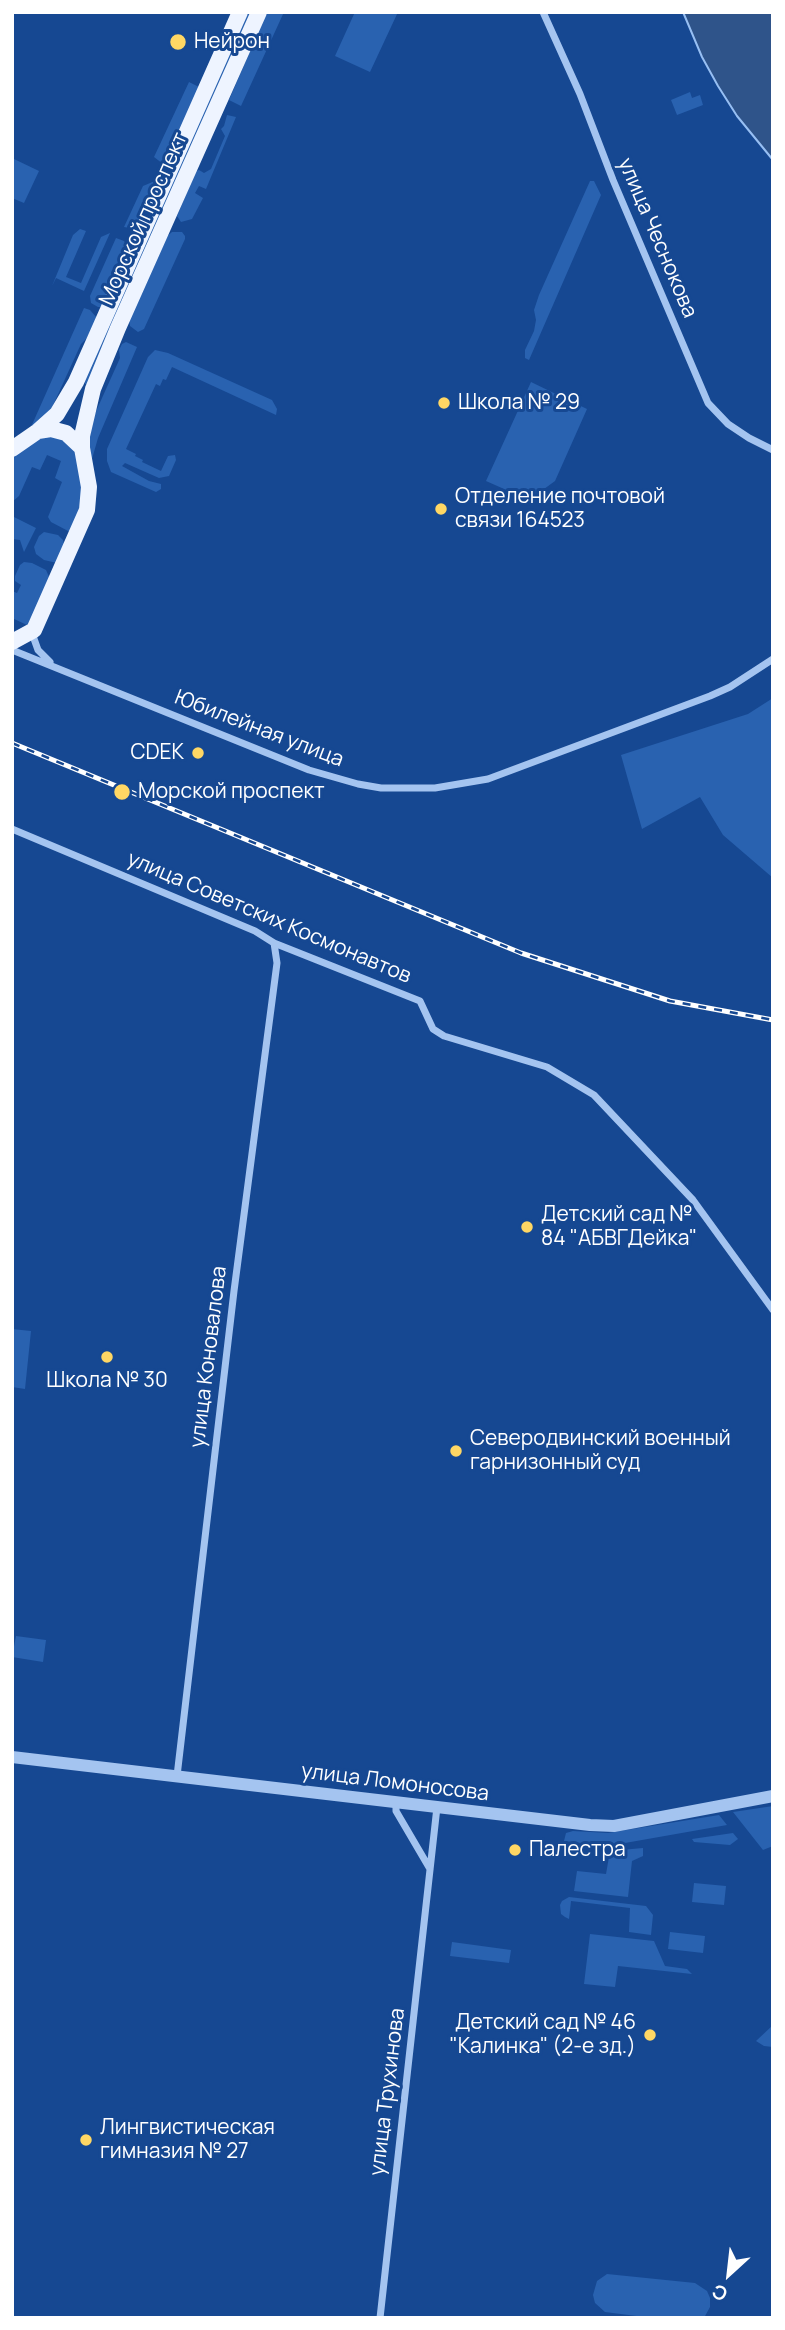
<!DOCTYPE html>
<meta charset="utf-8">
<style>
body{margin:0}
#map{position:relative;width:785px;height:2330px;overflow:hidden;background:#164892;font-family:Manrope,sans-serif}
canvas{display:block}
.frame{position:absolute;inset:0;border:14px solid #fff;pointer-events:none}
.north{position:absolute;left:694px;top:2239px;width:70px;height:70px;-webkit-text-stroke:5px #164892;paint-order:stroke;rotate:207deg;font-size:19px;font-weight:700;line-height:28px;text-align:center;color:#fff}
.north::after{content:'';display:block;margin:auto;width:24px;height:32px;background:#fff;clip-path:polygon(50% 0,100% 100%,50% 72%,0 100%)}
</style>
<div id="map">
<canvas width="785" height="2330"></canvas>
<div class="frame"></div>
<div class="north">С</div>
</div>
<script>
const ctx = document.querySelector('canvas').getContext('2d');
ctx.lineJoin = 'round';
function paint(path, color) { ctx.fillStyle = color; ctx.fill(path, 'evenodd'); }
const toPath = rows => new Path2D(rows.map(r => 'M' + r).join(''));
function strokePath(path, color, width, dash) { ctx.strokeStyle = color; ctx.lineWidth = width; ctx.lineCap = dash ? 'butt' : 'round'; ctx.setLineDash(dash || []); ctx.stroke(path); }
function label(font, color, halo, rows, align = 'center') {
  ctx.font = font + ' Manrope,sans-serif'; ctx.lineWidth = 6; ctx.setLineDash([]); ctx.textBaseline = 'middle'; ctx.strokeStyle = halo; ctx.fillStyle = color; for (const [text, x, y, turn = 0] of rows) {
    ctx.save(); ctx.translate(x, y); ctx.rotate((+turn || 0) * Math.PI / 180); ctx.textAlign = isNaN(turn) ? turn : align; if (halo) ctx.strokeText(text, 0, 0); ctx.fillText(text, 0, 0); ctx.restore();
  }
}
paint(toPath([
 [247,12,253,12,88,384,85,384,84,380],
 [267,12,284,12,241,106,229,100],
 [355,12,398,12,370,72,335,56],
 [189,82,203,89,167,167,154,157],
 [690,92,692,98,700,95,703,105,677,115,671,100],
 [227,115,236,117,206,189,199,186,195,193,203,198,192,219,181,222,177,216,196,171,199,170,204,173,211,169,225,136,221,129,224,126],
 [14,159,39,171,24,203,12,198,12,163],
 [162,178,141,225,130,228,124,227,143,186],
 [590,181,594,181,601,195,529,360,525,358,525,350,534,331,536,320,534,310,539,295],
 [80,229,86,231,66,277,81,283,101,237,110,233,84,291,56,278,52,286,73,235],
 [172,232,182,232,185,236,185,239,144,329,138,332,130,326,129,320,166,237],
 [116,238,124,241,128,247,102,307,98,307,91,303,90,296],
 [84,308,90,310,97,318,87,338,81,344,49,414,31,427],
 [126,342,137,347,98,438,92,459,90,459,88,447,93,418,120,358,119,350,122,344],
 [155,350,168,353,272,400,277,409,276,415,172,367,166,380,163,379,160,386,156,384,126,449,136,454,135,456,143,460,142,462,161,471,168,456,175,455,176,460,169,476,159,478,125,463,122,466,149,481,161,484,161,489,156,492,111,472,107,461,107,449,148,357],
 [531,382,587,409,555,481,529,500,486,481],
 [56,436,75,448,86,491,70,532,51,522,48,517,62,482,55,478,61,461,47,455,40,470,32,467,19,496,12,502,12,454,37,438],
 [12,516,36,528,24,552,20,540,12,539],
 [44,532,58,535,63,540,65,548,57,563,44,560,36,554,34,547,39,536],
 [24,562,32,563,46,570,50,579,33,622,27,625,12,618,12,591,17,593,21,585,15,581,15,576,20,565],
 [773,698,773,878,723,835,700,797,642,829,621,755,748,714],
 [12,1329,31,1331,25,1389,12,1387],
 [16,1636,46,1640,43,1662,12,1657],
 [773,1806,773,1846,763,1850,733,1812],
 [719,1815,727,1825,608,1846,564,1841,566,1833,573,1831,608,1833],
 [733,1833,738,1839,730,1845,694,1842,692,1839],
 [643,1848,643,1856,632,1861,628,1897,574,1891,577,1871,606,1874,610,1851],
 [694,1883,726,1886,724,1905,692,1902],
 [569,1897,646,1906,653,1915,651,1935,629,1932,630,1908,571,1901,569,1919,565,1917,561,1914,560,1905,562,1901],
 [670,1932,705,1936,703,1953,668,1949],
 [590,1934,654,1941,665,1966,687,1969,692,1974,618,1966,615,1987,584,1984],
 [452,1942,511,1950,509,1963,450,1956],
 [773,2025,773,2047,764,2046,756,2041],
 [607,2274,695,2283,707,2291,710,2298,710,2307,704,2318,652,2318,605,2312,595,2303,593,2295,597,2281]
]), '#2962b0');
const water = toPath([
 [683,12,773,12,773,160,737,116,718,86,702,57,683,12]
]);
paint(water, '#2f548a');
strokePath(water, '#97bff3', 2);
strokePath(toPath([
 [543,12,580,94,613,180,708,403,728,424,749,438,773,450],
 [34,631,33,636,38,650,50,662],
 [12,650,309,770,358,784,381,788,435,788,488,779,710,696,730,687,773,659],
 [12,829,255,931,274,943,420,1001,433,1029,444,1036,547,1067,594,1095,693,1200,773,1310],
 [177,1776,234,1291,277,963,274,943],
 [396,1803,396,1811,430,1869],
 [380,2318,437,1807]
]), '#a4c4f0', 7);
strokePath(toPath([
 [12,1757,590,1825,614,1826,773,1796]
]), '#a4c4f0', 12);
strokePath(toPath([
 [38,431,51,429,66,433,82,448],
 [12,449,38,431,57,414,76,382,240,12],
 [12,642,34,630,87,510,89,487,82,448,82,436,93,389,118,328,259,12]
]), '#eef4ff', 16);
const rail = toPath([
 [12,743,521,953,670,1001,773,1020]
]);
strokePath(rail, '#fff', 5);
strokePath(rail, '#164892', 2.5, [8]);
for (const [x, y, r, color] of [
 [178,42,9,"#ffd764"],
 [444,403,7,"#ffd764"],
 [441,509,7,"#ffd764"],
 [198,753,7,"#ffd764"],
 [122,792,9,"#ffd764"],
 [527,1227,7,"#ffd764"],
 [107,1357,7,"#ffd764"],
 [456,1451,7,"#ffd764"],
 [515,1850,7,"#ffd764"],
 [650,2035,7,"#ffd764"],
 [86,2140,7,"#ffd764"]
]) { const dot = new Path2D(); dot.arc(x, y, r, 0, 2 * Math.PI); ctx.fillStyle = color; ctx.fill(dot); strokePath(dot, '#164892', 2.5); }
label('21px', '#fff', '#164892', [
 ["Нейрон",194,42],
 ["Школа № 29",458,403],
 ["Отделение почтовой",455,497],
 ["связи 164523",455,521],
 ["CDEK",184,753,"right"],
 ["Морской проспект",138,792],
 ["Детский сад №",541,1215],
 ["84 \"АБВГДейка\"",541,1239],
 ["Школа № 30",107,1381,"center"],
 ["Северодвинский военный",470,1439],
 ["гарнизонный суд",470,1463],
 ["Палестра",529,1850],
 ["Детский сад № 46",636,2023,"right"],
 ["\"Калинка\" (2-е зд.)",636,2047,"right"],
 ["Лингвистическая",100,2128],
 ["гимназия № 27",100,2152]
], 'left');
label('21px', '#fff', '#164892', [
 ["Морской проспект",144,219,-66],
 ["улица Чеснокова",657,238,67],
 ["Юбилейная улица",259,729,21],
 ["улица Советских Космонавтов",269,918,23],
 ["улица Коновалова",209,1357,-83],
 ["улица Ломоносова",395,1783,7],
 ["улица Трухинова",388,2092,-83]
]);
</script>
